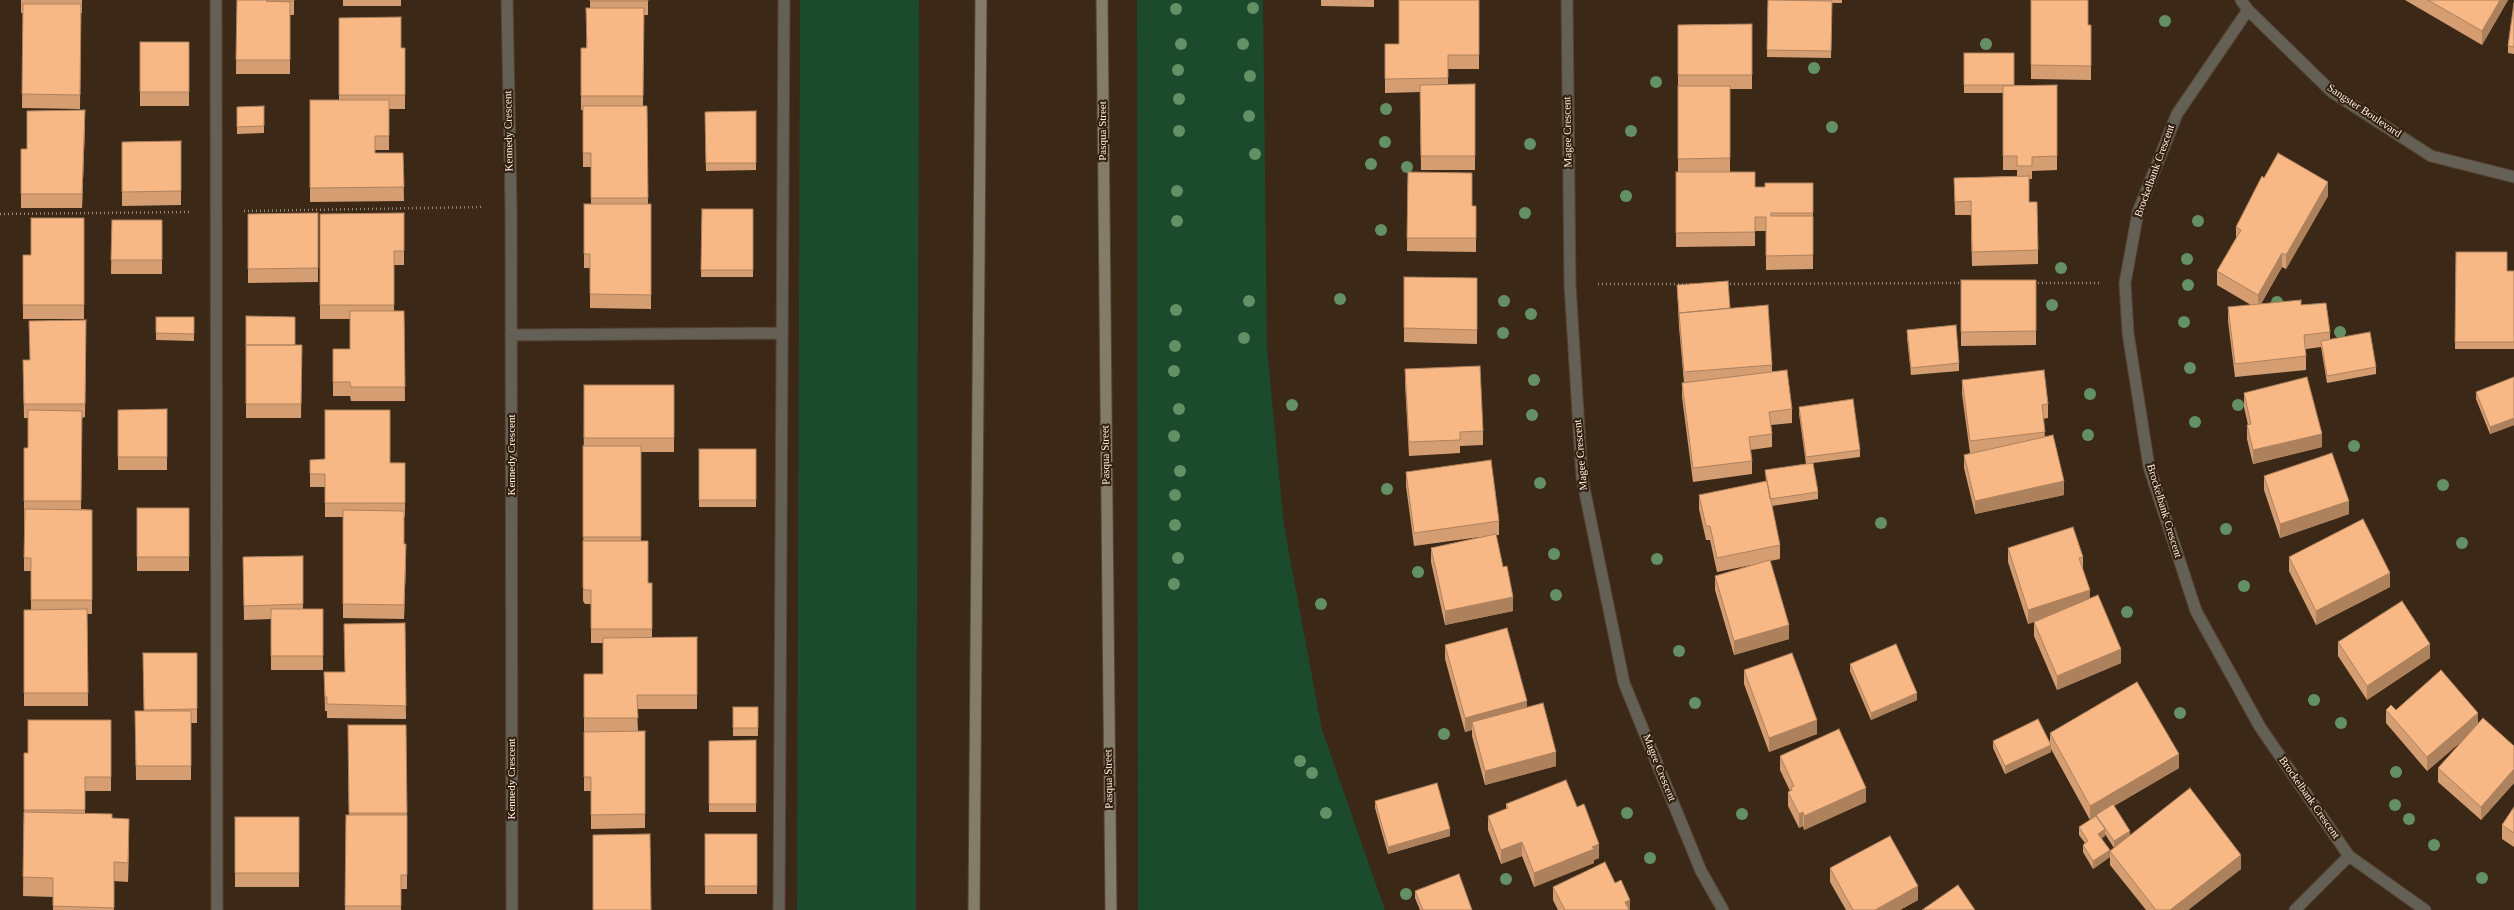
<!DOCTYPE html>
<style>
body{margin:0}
canvas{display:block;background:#3b2817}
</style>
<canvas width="2514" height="910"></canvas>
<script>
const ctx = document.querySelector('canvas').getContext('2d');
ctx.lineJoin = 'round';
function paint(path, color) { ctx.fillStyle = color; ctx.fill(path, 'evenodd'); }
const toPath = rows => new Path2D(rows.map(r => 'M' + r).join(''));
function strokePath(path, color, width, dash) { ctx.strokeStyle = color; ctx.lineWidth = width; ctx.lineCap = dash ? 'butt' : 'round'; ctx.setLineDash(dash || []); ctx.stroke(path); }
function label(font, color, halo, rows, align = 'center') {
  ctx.font = font + ' Georgia,serif'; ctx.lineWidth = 4; ctx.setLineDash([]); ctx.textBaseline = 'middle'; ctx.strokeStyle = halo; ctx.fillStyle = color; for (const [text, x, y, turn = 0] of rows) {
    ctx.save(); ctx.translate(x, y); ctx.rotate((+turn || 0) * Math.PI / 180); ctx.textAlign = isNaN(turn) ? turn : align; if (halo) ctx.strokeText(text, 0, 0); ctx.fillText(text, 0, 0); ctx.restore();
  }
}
paint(toPath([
 [800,0,919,0,916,910,797,910],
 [1137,0,1263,0,1267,348,1284,526,1322,730,1385,910,1138,910]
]), '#1b4a2c');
const service = toPath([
 [216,0,217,910],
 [511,335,782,333],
 [779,910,784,0]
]);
const minor = toPath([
 [507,0,511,207,512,910],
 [1567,0,1570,285,1582,478,1624,683,1701,871,1723,910],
 [2248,10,2177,114,2138,212,2125,283,2128,333,2149,467,2196,611,2260,727,2349,856,2425,910],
 [2295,910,2349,856]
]);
const tertiary = toPath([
 [2241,0,2248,10,2332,92,2431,156,2514,177]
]);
const secondary = toPath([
 [1102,0,1111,910],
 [974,910,981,0]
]);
strokePath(service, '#564434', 13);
strokePath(minor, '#564434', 13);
strokePath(tertiary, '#564434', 13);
strokePath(secondary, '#564434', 13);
strokePath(toPath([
 [244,211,483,207],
 [0,214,189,212],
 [2034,283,2099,283],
 [1598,284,1697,284],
 [1726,284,1963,283]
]), '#978778', 2.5, [1, 3]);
strokePath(service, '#646055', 11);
strokePath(minor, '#646055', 11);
strokePath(tertiary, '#646055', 11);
strokePath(secondary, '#837c6a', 11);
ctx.fillStyle = '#649065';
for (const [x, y] of [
 [1253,8],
 [1176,9],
 [2165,21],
 [1181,44],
 [1243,44],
 [1986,44],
 [1814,68],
 [1178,70],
 [1250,76],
 [1656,82],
 [1179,99],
 [1386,109],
 [1249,116],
 [1832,127],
 [1179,131],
 [1631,131],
 [1385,142],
 [1530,144],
 [1255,154],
 [1371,164],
 [1407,167],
 [1177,191],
 [1626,196],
 [1525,213],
 [1177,221],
 [2198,221],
 [1381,230],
 [2187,259],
 [2061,268],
 [2188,285],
 [1340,299],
 [1249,301],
 [1504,301],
 [2277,302],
 [2052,305],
 [1176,310],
 [1531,314],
 [2184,322],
 [2340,332],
 [1503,333],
 [1244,338],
 [1175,346],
 [2190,368],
 [1174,371],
 [1534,380],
 [2090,394],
 [1292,405],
 [2238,405],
 [1179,409],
 [1532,415],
 [2195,422],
 [2088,435],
 [1174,436],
 [2354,446],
 [1180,471],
 [1540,483],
 [2443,485],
 [1387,489],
 [1175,495],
 [1881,523],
 [1175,525],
 [2226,529],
 [2462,543],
 [1554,554],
 [1178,558],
 [1657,559],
 [1418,572],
 [1174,584],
 [2244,586],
 [1556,595],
 [1321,604],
 [2127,612],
 [1679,651],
 [2314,700],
 [1695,703],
 [2180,713],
 [2341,723],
 [1444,734],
 [1300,761],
 [2396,772],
 [1312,773],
 [2395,805],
 [1326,813],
 [1627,813],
 [1742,814],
 [2409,819],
 [2434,845],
 [1650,858],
 [2482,878],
 [1506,879],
 [1406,894]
]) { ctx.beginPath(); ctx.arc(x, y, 6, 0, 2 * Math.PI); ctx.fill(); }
paint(toPath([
 [21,0,82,0,82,13,81,13,80,109,22,108,23,13,21,13],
 [237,0,294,0,294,15,290,15,290,74,236,74],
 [343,0,401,0,401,6,343,6],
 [590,0,648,0,648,15,644,15,643,106,647,106,648,204,651,204,651,309,590,308,590,268,584,268,584,254,591,204,591,167,583,167,583,110,581,110,581,48,586,48,590,8],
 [1321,0,1374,0,1374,7,1321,6],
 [1479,0,1479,69,1448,69,1448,85,1475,84,1475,170,1421,170,1420,92,1385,93,1385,44,1399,44],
 [1768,0,1842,0,1842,3,1832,3,1831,58,1767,57],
 [2026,0,2088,0,2088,25,2091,25,2091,80,2031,79,2031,0],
 [2405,0,2508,0,2482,45],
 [2514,3,2514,54,2508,53,2508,46],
 [339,18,401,48,405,48,405,109,389,109,389,150,375,150,375,153,403,153,404,201,310,202,310,100,339,100],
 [1752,24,1752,89,1730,89,1730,172,1755,187,1765,187,1813,183,1813,269,1766,270,1766,231,1755,231,1755,246,1676,247,1676,172,1678,172,1678,25],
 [140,42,189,42,189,106,140,106],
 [1964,53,2014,85,2057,85,2057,170,2032,171,2032,179,2029,179,2029,202,2038,250,2038,264,1972,266,1971,215,1955,215,1954,178,2017,176,2017,170,2003,170,2003,93,1964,93],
 [237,107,264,126,264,133,237,134],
 [756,111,756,170,706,171,705,112],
 [85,124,82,208,21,208,21,149,27,149],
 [181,141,181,205,122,206,122,142],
 [1408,172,1472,206,1476,206,1476,252,1407,251],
 [2264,178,2328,196,2286,269,2282,267,2261,304,2301,305,2330,332,2330,339,2376,367,2376,374,2327,383,2321,347,2306,349,2306,370,2235,377,2228,321,2228,307,2251,305,2217,285,2217,271,2236,238,2236,227],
 [702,209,753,209,753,277,701,277],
 [318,213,318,282,248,283,248,214],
 [404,213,404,265,394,265,394,311,404,311,405,401,351,401,350,396,333,396,333,349,350,349,350,319,320,319,320,214],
 [84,218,84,319,23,319,23,255,31,255],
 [112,220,162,220,162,274,111,274],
 [2456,252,2507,271,2514,271,2514,349,2455,349],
 [1404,277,1477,278,1477,344,1404,342],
 [1961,280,2036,280,2036,345,1961,346],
 [1677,285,1730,308,1772,365,1772,372,1792,409,1792,423,1771,425,1772,434,1772,447,1750,450,1752,461,1752,474,1693,482,1682,397,1682,383,1684,383,1679,327],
 [156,317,194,317,194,341,156,340],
 [86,320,85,417,82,418,81,509,92,510,92,614,87,614,88,706,24,706,24,610,31,610,31,571,24,571,24,448,28,448,28,418,24,418,23,360,29,360],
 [1907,330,1959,363,1959,371,1911,375,1907,337],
 [246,345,302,345,301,418,246,418],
 [1405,369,1483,431,1483,445,1460,446,1460,453,1409,456,1405,383],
 [2514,377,2514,425,2490,434,2476,399,2476,392],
 [1962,380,2048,404,2048,418,2043,419,2045,437,2064,495,1975,514,1964,468,1964,455,1970,453,1962,394],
 [584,385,674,385,674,452,641,452,641,541,648,583,652,583,652,637,697,637,697,709,637,709,638,731,645,731,645,828,591,829,591,791,584,791,584,732,624,732,584,732,584,674,603,674,603,643,591,643,591,604,585,604,583,601],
 [2244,393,2322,447,2253,464,2247,439,2247,425,2248,425,2244,407],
 [1799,407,1860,450,1860,457,1813,463,1818,492,1818,499,1772,506,1780,545,1780,559,1770,561,1789,639,1734,655,1715,590,1715,576,1752,565,1717,572,1710,540,1706,540,1699,509,1699,495,1766,481,1765,470,1806,464,1799,414],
 [167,409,167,470,118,470,118,410],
 [699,449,756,449,756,507,699,507],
 [310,460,405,463,405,517,404,517,404,544,406,558,404,619,343,618,343,517,325,517,325,487,310,487],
 [1406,472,1499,521,1499,535,1496,535,1503,567,1513,611,1445,625,1431,562,1431,548,1480,537,1414,546,1406,486],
 [2264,476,2349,514,2280,538,2264,490],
 [137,508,189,508,189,571,137,571],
 [2008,548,2083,557,2083,569,2090,598,2121,663,2057,690,2034,636,2034,622,2036,621,2028,624,2008,562],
 [303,556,303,609,323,609,323,670,271,670,271,619,244,620,243,557],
 [2289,557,2390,587,2316,625,2289,571],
 [405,623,406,719,327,718,327,711,325,711,324,672,345,672],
 [2338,642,2430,658,2367,700,2338,656],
 [1445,645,1527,707,1556,766,1485,785,1472,736,1472,730,1465,732,1445,659],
 [143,653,197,653,197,723,191,723,191,780,136,780,135,711,144,711],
 [1850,664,1917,700,1871,720,1850,671],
 [1744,670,1817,734,1769,752,1744,684],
 [733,707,758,707,758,736,733,736],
 [2386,710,2396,710,2478,723,2514,746,2514,783,2481,820,2438,782,2438,768,2462,741,2427,771,2386,723],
 [111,720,111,791,85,791,85,813,112,818,129,838,128,882,114,881,114,910,53,910,53,897,23,896,24,812,24,753,28,753],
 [348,725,407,813,407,889,401,889,401,910,345,910,346,815,349,815],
 [2050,733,2179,768,2114,806,2130,836,2241,869,2188,910,2146,910,2110,865,2110,851,2114,848,2105,834,2105,836,2102,838,2110,857,2093,869,2083,852,2083,845,2085,843,2079,835,2079,827,2090,820,2051,749,2051,752,2005,774,1993,748,1993,741,2050,742],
 [756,740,756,812,709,812,709,741],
 [1780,756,1866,802,1804,830,1803,826,1799,828,1788,806,1788,792,1790,791,1780,770],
 [1375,801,1450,836,1388,854,1375,808],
 [1506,804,1577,807,1599,858,1594,860,1594,863,1534,887,1522,856,1501,864,1488,830,1488,816,1506,809],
 [2514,807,2514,847,2502,839,2502,825],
 [235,817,299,817,299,887,235,887],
 [705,834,757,834,757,894,705,894],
 [1830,868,1918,900,1900,910,1846,910,1830,882],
 [1615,883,1630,910,1558,910,1553,900,1553,887],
 [1415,891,1472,910,1420,910,1415,898]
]), '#d59e72');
paint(toPath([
 [2500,0,2508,0,2482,45,2482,31],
 [85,110,85,124,82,208,82,194],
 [2328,182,2328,196,2286,269,2286,255],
 [2282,253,2282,267,2258,309,2258,295],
 [2514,418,2514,425,2490,434,2490,427],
 [2322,434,2322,447,2253,464,2253,450],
 [2064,481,2064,495,1975,514,1975,501],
 [2349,501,2349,514,2280,538,2280,524],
 [406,544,406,558,404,619,404,605],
 [2390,573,2390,587,2316,625,2316,611],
 [2090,590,2090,604,2028,624,2028,610],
 [1513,597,1513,611,1445,625,1445,611],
 [1789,625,1789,639,1734,655,1734,641],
 [2430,644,2430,658,2367,700,2367,686],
 [2121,649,2121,663,2057,690,2057,676],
 [1917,693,1917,700,1871,720,1871,713],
 [1527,701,1527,715,1472,722,1472,730,1465,732,1465,718],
 [2478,713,2478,727,2427,771,2427,757],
 [1817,720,1817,734,1769,752,1769,738],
 [2051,745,2051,752,2005,774,2005,766],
 [1556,752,1556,766,1485,785,1485,771],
 [2179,754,2179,768,2097,816,2096,815,2096,816,2090,820,2090,806],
 [2514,769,2514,783,2481,820,2481,807],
 [1866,788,1866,802,1804,830,1804,816],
 [1803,812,1803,826,1799,828,1799,814],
 [129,819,129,838,128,882,128,863],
 [1450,829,1450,836,1388,854,1388,847],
 [2105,829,2105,836,2098,841,2098,834],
 [2130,831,2130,838,2114,848,2114,841],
 [1522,842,1522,856,1501,864,1501,850],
 [1599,844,1599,858,1594,860,1594,863,1534,887,1534,873],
 [2110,850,2110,857,2093,869,2093,861],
 [2241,855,2241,869,2188,910,2170,910],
 [1918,886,1918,900,1900,910,1875,910],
 [1630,900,1630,910,1625,910,1625,902]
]), '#ae815d');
const building = toPath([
 [237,0,294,0,294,1,266,1,290,2,290,60,236,60,237,0],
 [590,0,648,0,648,1,590,1,590,0],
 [1399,0,1479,0,1479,55,1448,55,1448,78,1385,79,1385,44,1399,44,1399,0],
 [1768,0,1832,1,1831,51,1767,50,1768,0],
 [2031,0,2088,0,2088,25,2091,25,2091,66,2031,65,2031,0],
 [2428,0,2500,0,2482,31,2428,0],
 [2514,3,2514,47,2508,46,2514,3],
 [23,4,81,4,80,95,22,94,23,4],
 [586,8,644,8,643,96,581,96,581,48,587,48,586,8],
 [401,17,401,48,405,48,405,95,339,95,339,18,401,17],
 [1752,24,1752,75,1678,75,1678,25,1752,24],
 [140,42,189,42,189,92,140,92,140,42],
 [1964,53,2014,53,2014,85,1964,85,1964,53],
 [1475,84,1475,156,1421,156,1420,85,1475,84],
 [2057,85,2057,156,2032,157,2032,166,2017,166,2017,156,2003,156,2003,86,2057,85],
 [1678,86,1730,86,1730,158,1678,159,1678,86],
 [310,100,389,100,389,136,375,136,375,153,403,153,404,187,310,188,310,100],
 [264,106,264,126,237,127,237,107,264,106],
 [583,106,647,106,648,198,591,198,591,153,583,153,583,106],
 [85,110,82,194,21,194,21,149,27,149,27,111,85,110],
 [756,111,756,163,706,163,705,112,756,111],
 [181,141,181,191,122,192,122,142,181,141],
 [2278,153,2328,182,2286,255,2282,253,2258,295,2217,271,2241,230,2236,227,2262,176,2264,178,2278,153],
 [1408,172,1472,173,1472,206,1476,206,1476,238,1407,238,1408,172],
 [1676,172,1755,172,1755,187,1765,187,1765,183,1813,183,1813,213,1771,213,1771,216,1813,216,1813,255,1766,256,1766,217,1755,217,1755,232,1676,233,1676,172],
 [2029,176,2029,202,2037,202,2038,250,1972,252,1971,201,1955,202,1954,178,2029,176],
 [584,204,651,204,651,295,590,294,590,254,584,254,584,204],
 [702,209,753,209,753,270,701,270,702,209],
 [318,213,318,268,248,269,248,214,318,213],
 [404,213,404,251,394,251,394,305,320,305,320,214,404,213],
 [31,218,84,218,84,305,23,305,23,255,31,255,31,218],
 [112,220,162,220,162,260,111,260,112,220],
 [2456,252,2507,252,2507,271,2514,271,2514,342,2455,342,2456,252],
 [1404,277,1477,278,1477,330,1404,328,1404,277],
 [1961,280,2036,280,2036,331,1961,332,1961,280],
 [1728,281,1730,308,1679,313,1677,285,1728,281],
 [2301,300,2301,305,2326,303,2330,332,2304,335,2306,356,2235,364,2228,307,2301,300],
 [1768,305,1772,365,1684,372,1679,313,1768,305],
 [350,311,404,311,405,387,351,387,350,382,333,382,333,349,350,349,350,311],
 [246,316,295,317,295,345,246,345,246,316],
 [156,317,194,317,194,334,156,333,156,317],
 [86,320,85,404,24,404,23,360,30,360,29,321,86,320],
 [1956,325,1959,363,1911,368,1907,330,1956,325],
 [2370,332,2376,367,2327,376,2321,341,2370,332],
 [246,345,302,345,301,404,246,404,246,345],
 [1480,366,1483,431,1460,432,1460,440,1409,442,1405,369,1480,366],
 [1787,370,1792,409,1769,412,1772,434,1749,437,1752,461,1693,468,1682,383,1787,370],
 [2044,370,2048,404,2042,405,2045,432,1970,441,1962,380,2044,370],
 [2307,377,2322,434,2253,450,2247,425,2251,424,2244,393,2307,377],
 [2514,377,2514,418,2490,427,2476,392,2514,377],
 [584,385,674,385,674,438,584,438,584,385],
 [1853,399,1860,450,1806,457,1799,407,1853,399],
 [167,409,167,457,118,457,118,410,167,409],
 [28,410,82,411,81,501,24,501,24,448,28,448,28,410],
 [325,410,390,410,390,463,405,463,405,503,325,503,325,474,310,474,310,460,325,459,325,410],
 [2053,435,2064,481,1975,501,1964,455,2053,435],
 [583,446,641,446,641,537,583,537,583,446],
 [699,449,756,449,756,500,699,500,699,449],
 [2332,453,2349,501,2280,524,2264,476,2332,453],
 [1491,460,1499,521,1414,533,1406,472,1491,460],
 [1813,463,1818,492,1770,499,1765,470,1813,463],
 [1767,481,1780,545,1717,558,1710,526,1706,526,1699,495,1767,481],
 [137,508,189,508,189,557,137,557,137,508],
 [25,509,92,510,92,600,31,600,31,558,24,558,25,509],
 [343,510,404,511,404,544,406,544,404,605,343,604,343,510],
 [2363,519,2390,573,2316,611,2289,557,2363,519],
 [2073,527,2083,557,2079,558,2090,590,2028,610,2008,548,2073,527],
 [1496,534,1503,567,1507,566,1513,597,1445,611,1431,548,1496,534],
 [583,541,648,541,648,583,652,583,652,629,591,629,591,590,585,590,583,588,583,541],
 [303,556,303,604,244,606,243,557,303,556],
 [1770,560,1789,625,1734,641,1715,576,1770,560],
 [2098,595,2121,649,2057,676,2034,622,2098,595],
 [2402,601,2430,644,2367,686,2338,642,2402,601],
 [87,609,88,693,24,693,24,610,87,609],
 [271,609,323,609,323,656,271,656,271,609],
 [405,623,406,706,327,704,327,697,325,697,324,672,345,672,344,624,405,623],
 [1507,628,1527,701,1465,718,1445,645,1507,628],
 [697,637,697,695,637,695,638,718,584,718,584,674,603,674,603,638,697,637],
 [1896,644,1917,693,1871,713,1850,664,1896,644],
 [143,653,197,653,197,709,144,710,143,653],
 [1792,653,1817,720,1769,738,1744,670,1792,653],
 [2441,670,2478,713,2427,757,2386,710,2391,705,2396,710,2441,670],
 [2137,682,2179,754,2090,806,2050,733,2137,682],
 [1543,703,1556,752,1485,771,1472,722,1543,703],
 [733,707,758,707,758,728,733,728,733,707],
 [135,711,191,711,191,766,136,766,135,711],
 [2483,718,2514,746,2514,769,2481,807,2438,768,2483,718],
 [2038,719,2051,745,2005,766,1993,741,2038,719],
 [28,720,111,720,111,777,85,777,85,810,24,810,24,753,28,753,28,720],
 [348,725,406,725,407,813,349,813,348,725],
 [1839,729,1866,788,1804,816,1803,812,1799,814,1788,792,1792,790,1791,788,1794,786,1780,756,1839,729],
 [645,731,645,814,591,815,591,777,584,777,584,732,645,731],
 [756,740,756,804,709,804,709,741,756,740],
 [1566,780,1577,807,1584,804,1599,844,1592,847,1594,849,1534,873,1522,842,1501,850,1488,816,1508,808,1506,804,1566,780],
 [1437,783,1450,829,1388,847,1375,801,1437,783],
 [2190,788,2241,855,2170,910,2156,910,2110,851,2190,788],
 [2113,804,2130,831,2114,841,2096,815,2113,804],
 [2514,807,2514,833,2502,825,2514,807],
 [24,812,112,814,112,818,129,819,128,863,114,862,114,908,53,906,53,878,23,877,24,812],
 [346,815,407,815,407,875,401,875,401,906,345,906,346,815],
 [2096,816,2105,829,2098,834,2110,850,2093,861,2083,845,2088,841,2079,827,2096,816],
 [235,817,299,817,299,873,235,873,235,817],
 [650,834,651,910,593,910,593,835,650,834],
 [705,834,757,834,757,886,705,886,705,834],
 [1890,836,1918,886,1875,910,1853,910,1830,868,1890,836],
 [1605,862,1615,883,1621,880,1630,900,1625,902,1629,910,1565,910,1553,887,1605,862],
 [1459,874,1472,910,1423,910,1415,891,1459,874],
 [1958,885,1975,910,1922,910,1958,885]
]);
paint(building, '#f8b885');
strokePath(building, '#ae815d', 1);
label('11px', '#fff2e7', '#311e0d', [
 ["Sangster Boulevard",2364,111,34],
 ["Kennedy Crescent",509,131,-91],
 ["Pasqua Street",1103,131,-90],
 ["Magee Crescent",1568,132,-91],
 ["Brockelbank Crescent",2155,171,-70],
 ["Kennedy Crescent",512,455,-90],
 ["Pasqua Street",1106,455,-91],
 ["Magee Crescent",1581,455,-95],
 ["Brockelbank Crescent",2164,511,73],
 ["Magee Crescent",1659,768,68],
 ["Kennedy Crescent",512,779,-90],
 ["Pasqua Street",1109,779,-91],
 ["Brockelbank Crescent",2309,798,55]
]);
</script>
